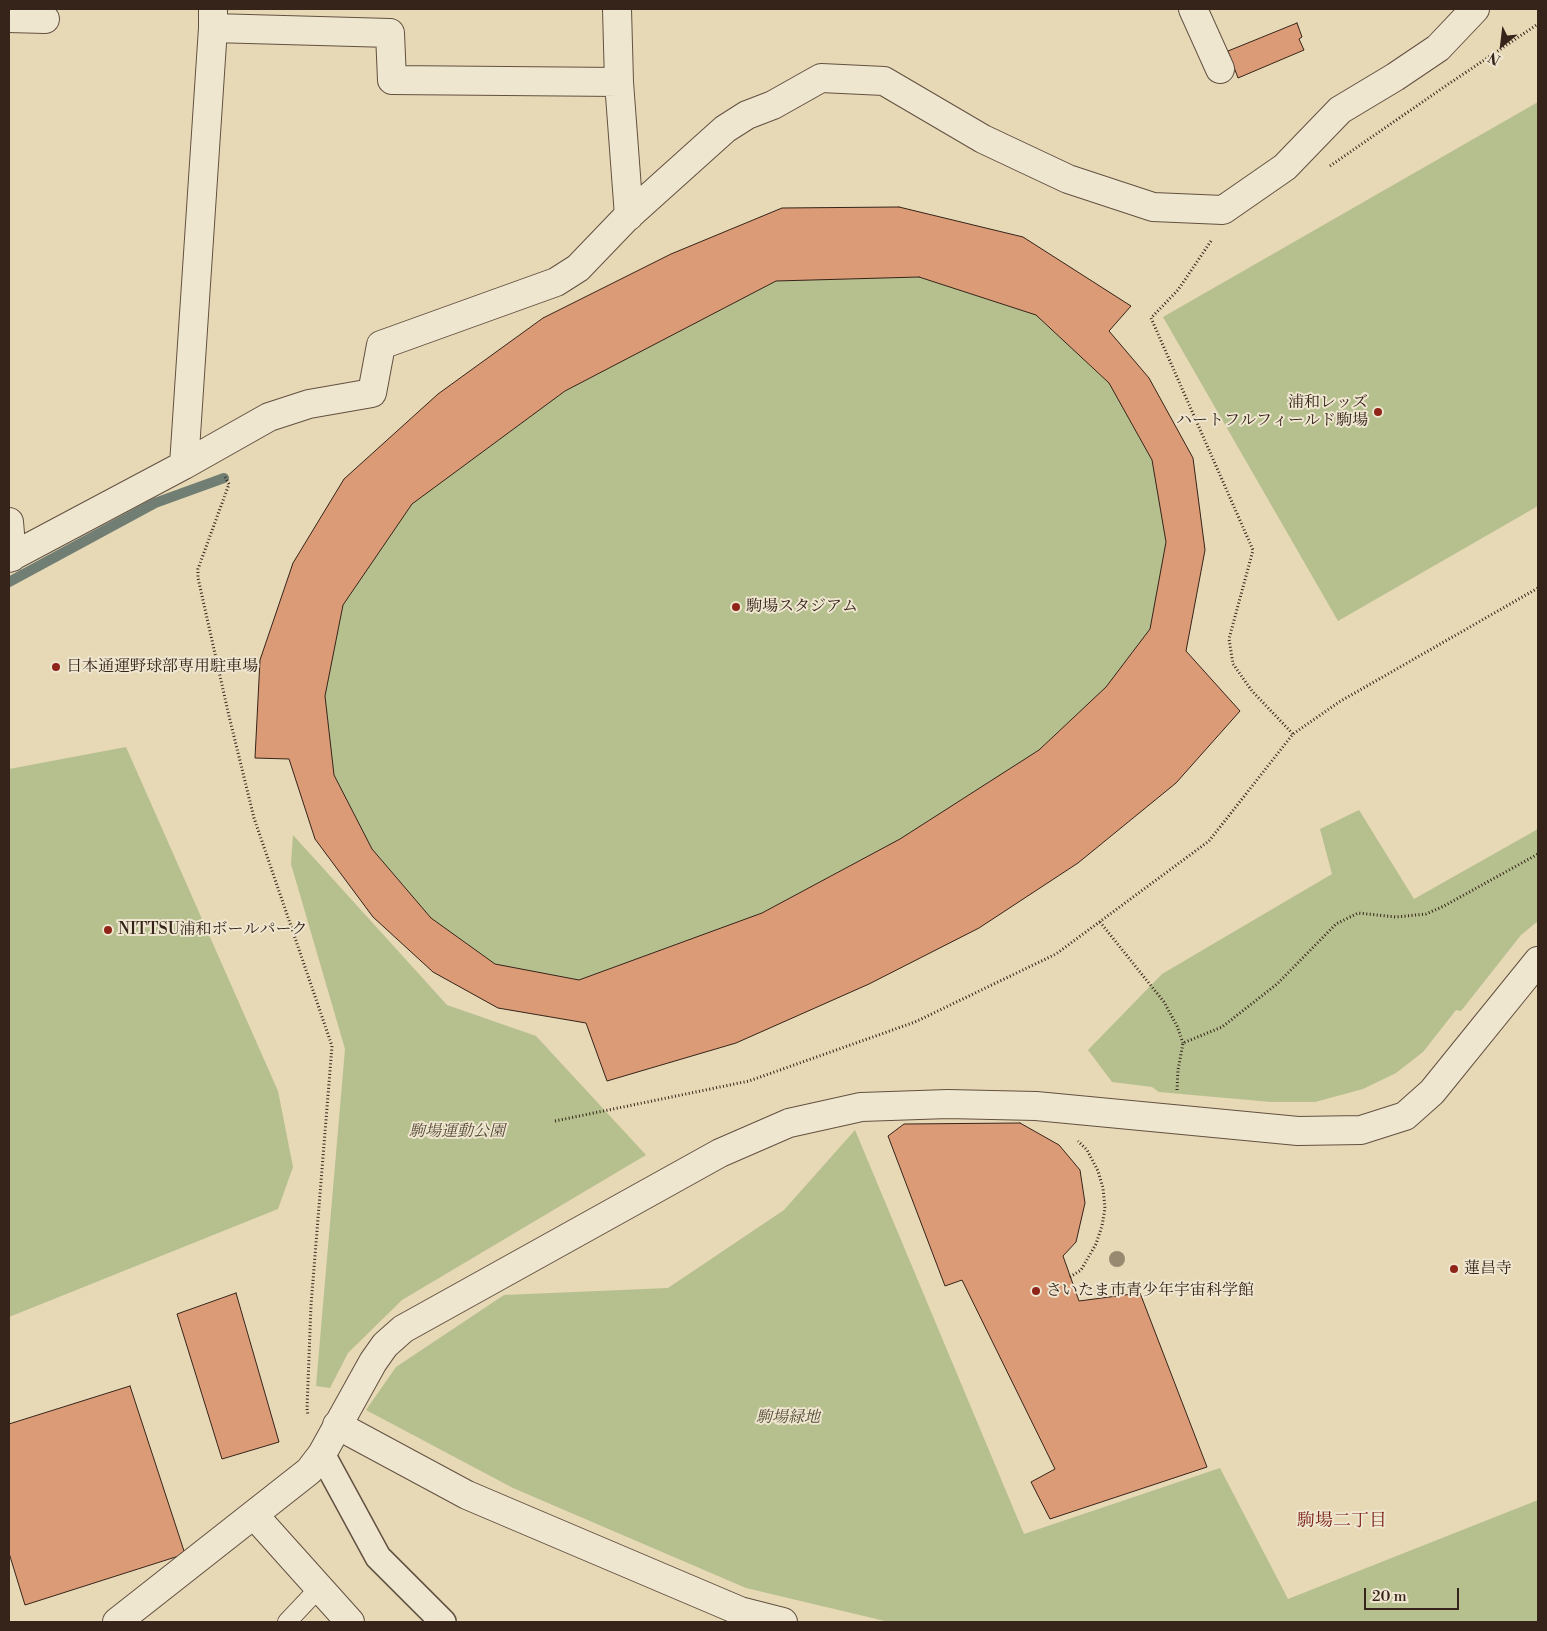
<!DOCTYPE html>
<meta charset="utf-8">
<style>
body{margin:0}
#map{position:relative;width:1547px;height:1631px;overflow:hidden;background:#e7d8b6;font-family:"Libre Bodoni",serif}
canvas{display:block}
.frame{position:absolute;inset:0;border:10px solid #36241a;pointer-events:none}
.north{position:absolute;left:1477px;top:20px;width:50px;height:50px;-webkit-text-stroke:4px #efe6d0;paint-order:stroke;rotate:209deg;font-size:14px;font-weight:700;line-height:20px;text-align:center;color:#36241a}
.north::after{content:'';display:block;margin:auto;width:18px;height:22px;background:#36241a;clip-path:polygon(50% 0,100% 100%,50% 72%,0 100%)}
.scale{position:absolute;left:1364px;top:1588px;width:95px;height:22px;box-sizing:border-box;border:2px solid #36241a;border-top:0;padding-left:6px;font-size:15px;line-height:18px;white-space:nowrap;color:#36241a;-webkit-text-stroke:4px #efe6d0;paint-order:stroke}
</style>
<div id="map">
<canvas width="1547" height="1631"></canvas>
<div class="frame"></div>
<div class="north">N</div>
<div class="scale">20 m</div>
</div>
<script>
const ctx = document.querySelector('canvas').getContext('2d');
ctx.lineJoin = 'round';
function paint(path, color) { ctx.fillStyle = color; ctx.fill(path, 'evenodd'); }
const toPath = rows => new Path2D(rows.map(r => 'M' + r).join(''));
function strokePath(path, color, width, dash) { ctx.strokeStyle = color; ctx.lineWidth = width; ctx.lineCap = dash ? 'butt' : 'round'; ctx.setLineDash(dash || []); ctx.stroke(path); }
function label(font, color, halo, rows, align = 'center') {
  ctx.font = font + ' "Libre Bodoni","Noto Serif JP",serif'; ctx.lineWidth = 4; ctx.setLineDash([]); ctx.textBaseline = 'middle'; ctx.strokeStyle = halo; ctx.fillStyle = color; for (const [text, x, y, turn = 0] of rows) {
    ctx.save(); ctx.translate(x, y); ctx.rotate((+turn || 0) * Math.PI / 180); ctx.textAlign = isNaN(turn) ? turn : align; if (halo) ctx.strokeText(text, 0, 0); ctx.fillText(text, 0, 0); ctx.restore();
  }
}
paint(toPath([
 [1538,102,1538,506,1338,621,1163,317],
 [899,207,1023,237,1131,306,1109,331,1149,378,1193,458,1205,550,1186,651,1240,711,979,928,869,984,736,1043,607,1081,586,1023,498,1008,433,972,373,917,315,839,289,759,255,758,260,660,293,563,344,479,438,394,671,254,782,208],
 [126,747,278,1091,293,1167,278,1209,9,1317,9,769],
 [1359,810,1414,899,1538,829,1538,921,1521,935,1461,1011,1456,1010,1423,1052,1396,1073,1363,1089,1315,1102,1271,1102,1159,1092,1152,1087,1112,1082,1088,1050,1162,974,1332,874,1320,829],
 [293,835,447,1005,536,1036,646,1155,402,1300,348,1353,330,1388,316,1386,345,1049,291,864],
 [855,1130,1024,1534,1220,1468,1288,1599,1538,1500,1538,1622,889,1622,746,1588,513,1488,366,1410,396,1367,504,1295,668,1288,784,1210]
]), '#b6bf8e');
strokePath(toPath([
 [9,582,155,503,224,478]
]), '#707e73', 10);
const building = toPath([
 [1297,23,1302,37,1299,39,1304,50,1238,78,1228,51,1297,23],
 [899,207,1023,237,1131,306,1109,331,1149,378,1193,458,1205,550,1186,651,1240,711,1176,783,1078,863,979,928,869,984,736,1043,607,1081,586,1023,498,1008,433,972,373,917,315,839,289,759,255,758,260,660,293,563,344,479,438,394,543,318,671,254,782,208,899,207],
 [919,277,1036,315,1109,383,1152,460,1166,542,1150,629,1106,687,1039,750,900,839,762,913,579,980,495,964,431,918,372,849,334,775,325,696,343,605,412,504,565,391,776,281,919,277],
 [1020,1123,1059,1145,1080,1170,1085,1203,1076,1242,1063,1256,1079,1301,1140,1293,1207,1467,1050,1519,1031,1482,1055,1469,962,1280,945,1286,888,1136,904,1124,1020,1123],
 [236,1293,279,1442,222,1459,177,1314,236,1293],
 [130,1386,185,1554,25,1605,9,1553,9,1424,130,1386]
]);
paint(building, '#db9b76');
strokePath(building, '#36241a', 1);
const service = toPath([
 [287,1622,320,1587]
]);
const pedestrian = toPath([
 [322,1454,378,1557,443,1622]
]);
const minor = toPath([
 [617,9,619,82,629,216],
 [1193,9,1220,69],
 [9,18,45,19],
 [213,28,390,33,392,80,619,82],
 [184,465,269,417,309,404,372,393,381,345,556,282,578,268,626,218,725,129,747,115,773,105,821,78,884,81,983,139,1068,179,1153,207,1223,210,1285,167,1340,110,1395,77,1438,48,1475,9],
 [9,522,12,557],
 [9,558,184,465,213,28,213,9],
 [337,1425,467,1495,740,1611,783,1622],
 [254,1515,350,1622]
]);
const tertiary = toPath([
 [117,1622,309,1471,322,1454,373,1362,385,1345,403,1329,720,1153,789,1123,861,1107,948,1104,1036,1106,1298,1131,1361,1130,1405,1116,1432,1092,1538,961]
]);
strokePath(service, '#625141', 20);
strokePath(pedestrian, '#625141', 28);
strokePath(minor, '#625141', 30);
strokePath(tertiary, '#625141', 30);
strokePath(toPath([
 [1330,166,1444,87,1538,24],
 [1211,241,1178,290,1151,318,1253,550,1229,639,1233,664,1252,691,1293,734],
 [225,477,229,484,198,569,198,578,229,716,254,818,332,1046,311,1305,307,1409,308,1415],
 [1100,922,1164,1002,1177,1026,1183,1043],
 [1177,1090,1178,1070,1183,1043,1222,1027,1277,984,1336,924,1358,913,1396,917,1426,914,1444,906,1538,854],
 [555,1121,749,1081,915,1022,1056,954,1209,841,1293,734,1339,702,1538,588],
 [1070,1277,1081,1270,1096,1244,1102,1226,1105,1208,1103,1188,1098,1171,1087,1150,1078,1141]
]), '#36241a', 3, [1, 2.5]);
strokePath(service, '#efe6d0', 18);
strokePath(pedestrian, '#efe6d0', 25);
strokePath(minor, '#efe6d0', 28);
strokePath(tertiary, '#efe6d0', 28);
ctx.fillStyle = '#978a70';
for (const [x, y] of [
 [1117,1259]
]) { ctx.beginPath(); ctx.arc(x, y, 8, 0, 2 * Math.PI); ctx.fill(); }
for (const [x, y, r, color] of [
 [1378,412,5,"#8f2418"],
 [736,607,5,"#8f2418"],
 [56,667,5,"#8f2418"],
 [108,930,5,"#8f2418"],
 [1454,1269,5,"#8f2418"],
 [1036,1291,5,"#8f2418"]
]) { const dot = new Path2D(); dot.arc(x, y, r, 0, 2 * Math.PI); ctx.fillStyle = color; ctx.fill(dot); strokePath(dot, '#efe6d0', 2); }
label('16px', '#36241a', '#efe6d0', [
 ["浦和レッズ",1368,403,"right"],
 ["ハートフルフィールド駒場",1368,421,"right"],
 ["駒場スタジアム",746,607],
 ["日本通運野球部専用駐車場",66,667],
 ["NITTSU浦和ボールパーク",118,930],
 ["蓮昌寺",1464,1269],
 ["さいたま市青少年宇宙科学館",1046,1291]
], 'left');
label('italic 16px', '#564b37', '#efe6d0', [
 ["駒場運動公園",457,1132],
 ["駒場緑地",788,1418]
]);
label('18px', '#7a1f14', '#efe6d0', [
 ["駒場二丁目",1342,1522]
]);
</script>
